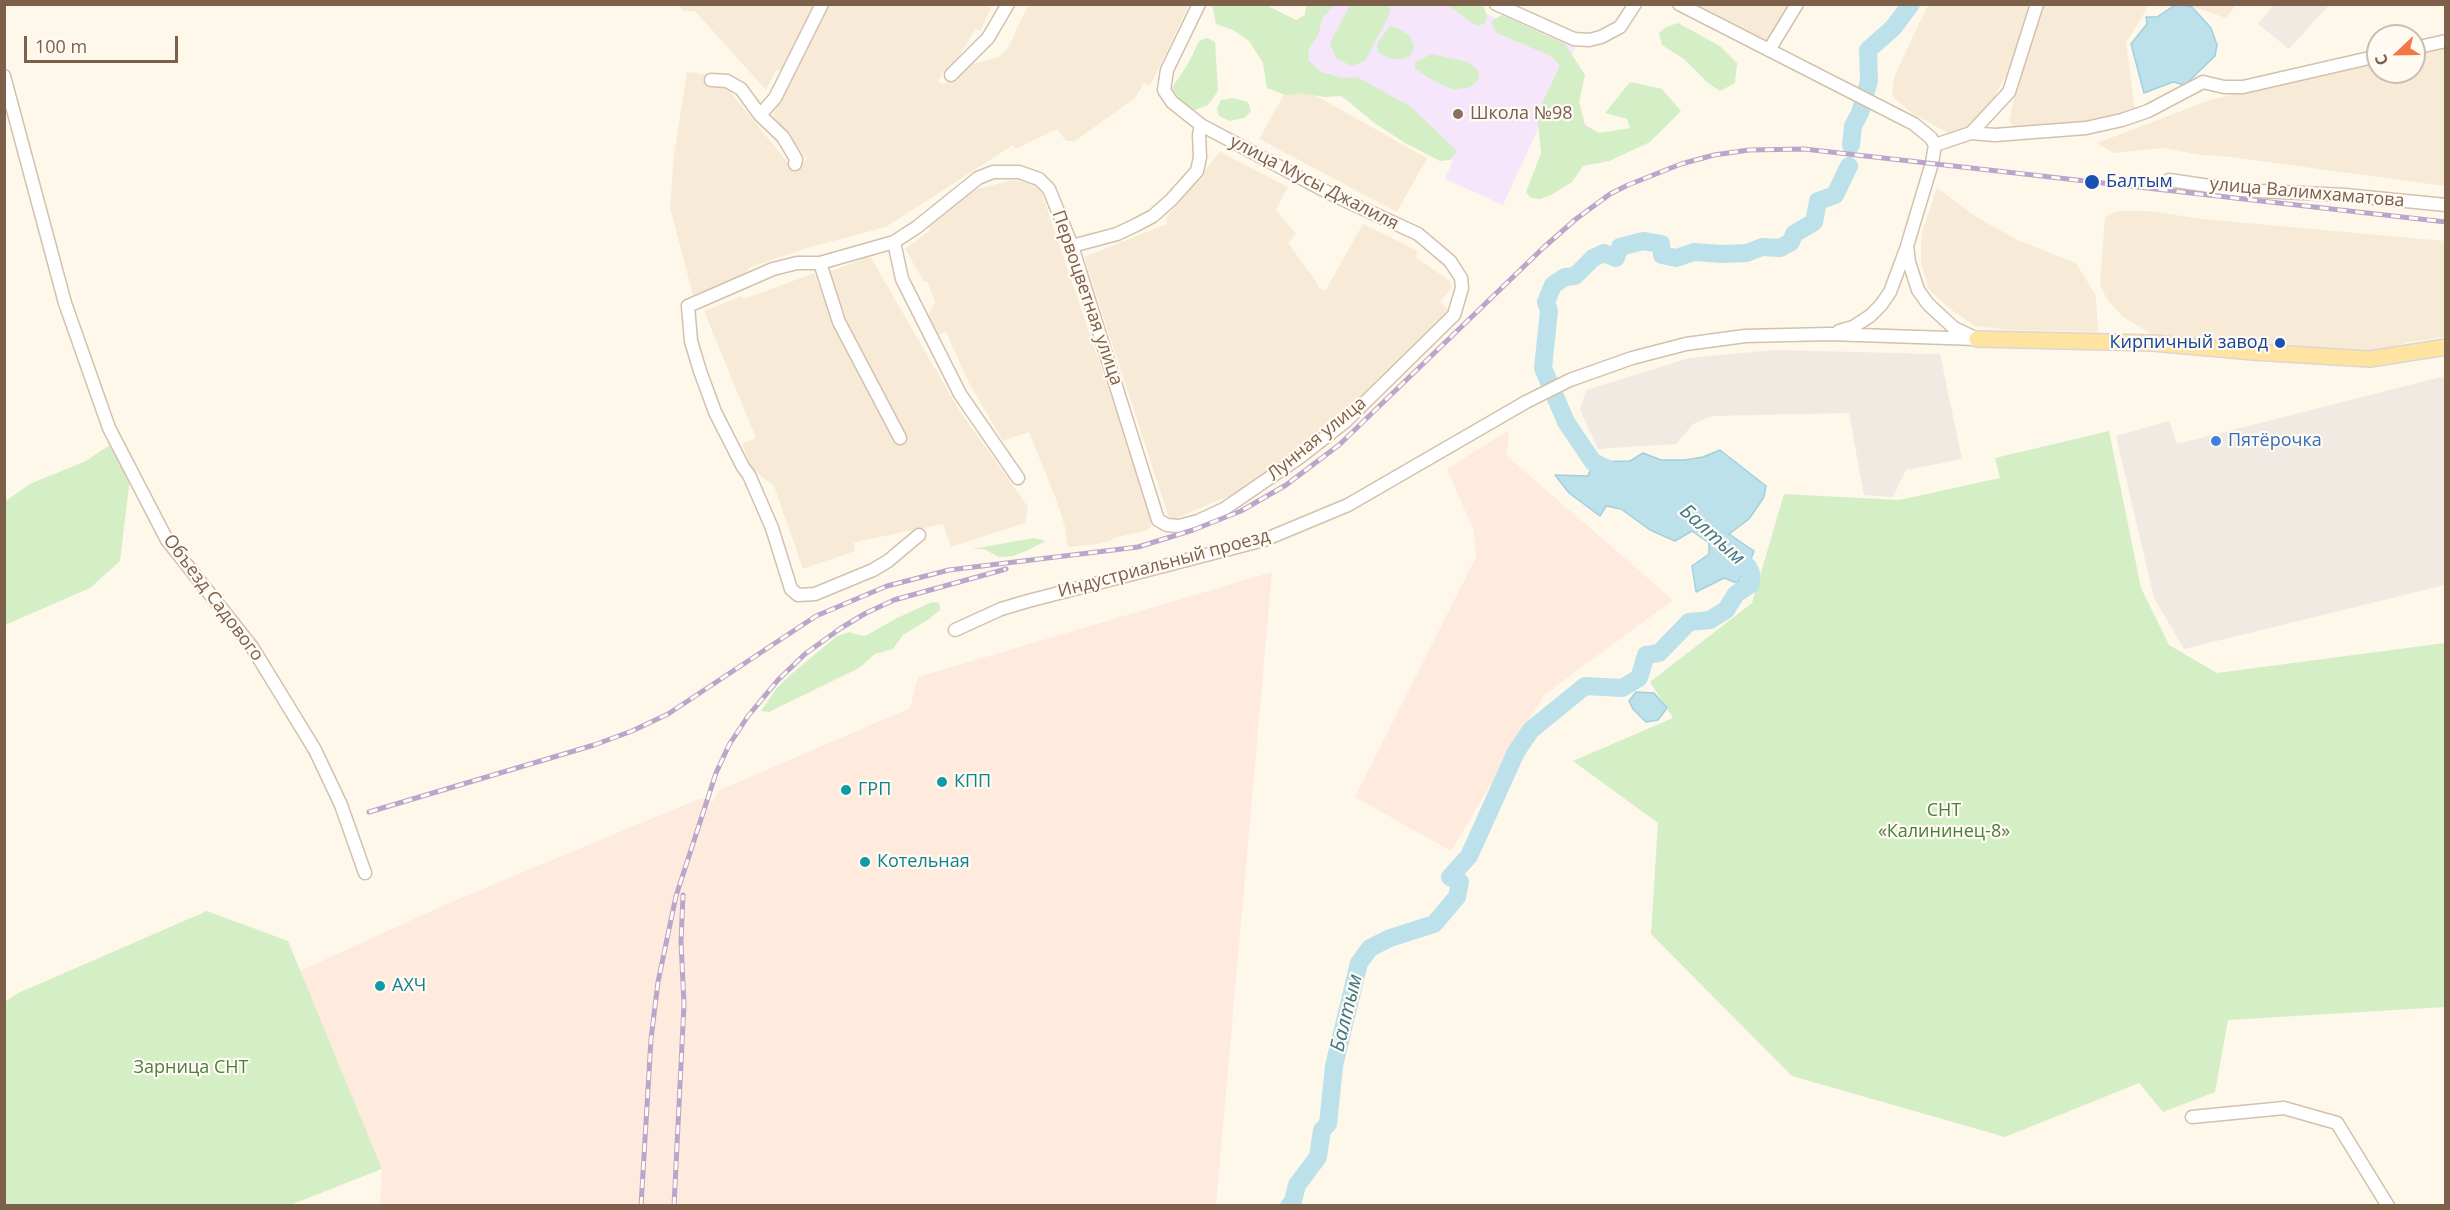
<!DOCTYPE html>
<meta charset="utf-8">
<style>
body{margin:0}
#map{position:relative;width:2450px;height:1210px;overflow:hidden;background:#fef8ea;font-family:"Open Sans",sans-serif}
canvas{display:block}
.frame{position:absolute;inset:0;border:6px solid #7d604a;pointer-events:none}
.north{position:absolute;left:2366px;top:24px;width:60px;height:60px;box-sizing:border-box;background:#fffbf3;border:2px solid #cbbdaf;border-radius:50%;rotate:248deg;font-size:16px;font-weight:700;line-height:24px;text-align:center;color:#7d604a}
.north::after{content:'';display:block;margin:auto;width:21px;height:27px;background:#f27946;clip-path:polygon(50% 0,100% 100%,50% 72%,0 100%)}
.scale{position:absolute;left:24px;top:36px;width:154px;height:27px;box-sizing:border-box;border:3px solid #7d604a;border-top:0;padding-left:8px;font-size:18px;line-height:21px;white-space:nowrap;color:#7d604a;-webkit-text-stroke:4px #fffbf3;paint-order:stroke}
</style>
<div id="map">
<canvas width="2450" height="1210"></canvas>
<div class="frame"></div>
<div class="north">С</div>
<div class="scale">100 m</div>
</div>
<script>
const ctx = document.querySelector('canvas').getContext('2d');
ctx.lineJoin = 'round';
function paint(path, color) { ctx.fillStyle = color; ctx.fill(path, 'evenodd'); }
const toPath = rows => new Path2D(rows.map(r => 'M' + r).join(''));
function strokePath(path, color, width, dash) { ctx.strokeStyle = color; ctx.lineWidth = width; ctx.lineCap = dash ? 'butt' : 'round'; ctx.setLineDash(dash || []); ctx.stroke(path); }
function label(font, color, halo, rows, align = 'center') {
  ctx.font = font + ' "Open Sans",sans-serif'; ctx.lineWidth = 4.5; ctx.setLineDash([]); ctx.textBaseline = 'middle'; ctx.strokeStyle = halo; ctx.fillStyle = color; for (const [text, x, y, turn = 0] of rows) {
    ctx.save(); ctx.translate(x, y); ctx.rotate((+turn || 0) * Math.PI / 180); ctx.textAlign = isNaN(turn) ? turn : align; if (halo) ctx.strokeText(text, 0, 0); ctx.fillText(text, 0, 0); ctx.restore();
  }
}
paint(toPath([
 [812,4,817,7,785,72,776,70,766,90,695,11,683,11,678,5],
 [984,4,991,8,980,31,976,29,949,72,943,72,938,82,945,84,965,66,999,57,1009,46,1028,5,1189,5,1150,86,1144,83,1135,98,1075,141,1066,141,1057,129,1016,149,1013,145,886,227,807,248,748,268,749,275,693,295,670,208,674,155,687,72,707,74,708,82,724,84,793,169,807,159,773,115,827,5],
 [1690,5,1794,5,1770,44],
 [1928,5,2030,5,2007,74,1979,124,1953,136,1912,113,1894,98,1892,93,1894,77],
 [2041,5,2149,5,2126,43,2135,109,2104,120,2068,126,2041,125,2014,128,2009,121,2023,60],
 [2187,5,2236,4,2236,5,2226,18],
 [2445,45,2445,186,2223,156,2200,155,2164,148,2113,153,2097,143,2210,100,2378,61,2378,72,2414,72,2414,53],
 [1291,82,1427,158,1397,212,1259,139],
 [1220,152,1288,187,1276,210,1296,234,1288,243,1316,281,1318,287,1325,291,1363,224,1418,251,1415,257,1449,280,1452,287,1440,302,1450,310,1360,400,1354,400,1346,408,1346,413,1286,461,1243,490,1170,521,1084,257,1167,224,1166,218],
 [1013,180,1039,185,1149,508,1151,527,1145,531,1113,538,1111,541,1096,544,1068,547,1065,527,1056,499,1029,432,1003,441,969,383,946,332,937,335,928,316,935,302,927,281,924,282,905,249,930,230,928,226,973,190],
 [1937,188,1978,218,2020,241,2076,263,2096,296,2098,332,2008,330,1975,326,1953,311,1929,290,1921,263,1921,243,1923,229],
 [2118,211,2148,211,2203,219,2445,241,2445,337,2410,342,2372,352,2153,335,2123,317,2108,301,2100,285,2105,217],
 [870,256,959,410,1028,507,1025,523,951,547,943,524,860,541,854,543,855,551,803,569,774,486,752,469,742,444,756,438,704,311,742,296,744,299,814,273,843,346,896,445,907,439,856,345,829,272]
]), '#f7ebd8');
paint(toPath([
 [1509,430,1507,456,1673,600,1544,695,1451,851,1355,797,1476,557,1474,531,1447,469],
 [1272,572,1216,1205,380,1205,382,1169,300,971,449,903,701,798,713,802,718,791,910,708,918,677]
]), '#ffeade');
paint(toPath([
 [2274,5,2274,4,2329,5,2289,49,2258,24],
 [1773,350,1940,354,1962,459,1906,470,1893,497,1864,495,1849,413,1712,416,1693,424,1676,444,1598,449,1580,410,1586,390,1651,370,1689,358],
 [2445,376,2445,585,2184,649,2154,598,2116,436,2169,421,2177,444]
]), '#f0eae3');
paint(toPath([
 [1321,5,1469,5,1493,17,1576,46,1503,205,1445,179,1453,160,1290,68]
]), '#f5e6fb');
paint(toPath([
 [1212,5,1266,5,1296,20,1305,15,1306,5,1335,5,1323,17,1318,35,1309,48,1308,60,1321,72,1343,78,1357,77,1411,107,1457,151,1450,160,1440,161,1405,143,1373,122,1342,96,1324,97,1301,93,1286,95,1267,88,1263,63,1249,41,1233,30,1216,24],
 [1350,5,1388,5,1391,11,1365,61,1351,66,1336,58,1330,43],
 [1447,5,1479,5,1484,7,1487,17,1485,23,1477,26],
 [1502,15,1565,44,1585,75,1579,102,1585,125,1599,133,1630,128,1627,119,1605,113,1630,82,1662,89,1681,111,1650,142,1609,161,1583,166,1572,182,1551,195,1540,199,1531,198,1526,192,1541,153,1537,114,1560,66,1551,56,1497,33,1491,22],
 [1678,23,1720,46,1737,63,1735,83,1720,91,1708,83,1684,59,1662,45,1659,33,1666,27],
 [1390,26,1397,28,1410,36,1414,47,1411,55,1403,59,1392,59,1378,53,1377,44],
 [1207,38,1215,42,1218,91,1208,105,1195,110,1184,104,1172,88,1189,62,1199,41],
 [1432,54,1467,62,1478,70,1479,79,1471,87,1454,90,1434,81,1415,69,1415,62],
 [1233,98,1248,102,1251,111,1244,118,1230,121,1219,116,1217,108,1221,100],
 [2109,431,2141,588,2169,645,2217,673,2445,643,2445,1007,2228,1020,2215,1092,2163,1112,2139,1083,2005,1137,1792,1076,1651,934,1658,823,1573,761,1673,718,1650,682,1752,603,1784,494,1899,500,2000,478,1995,458],
 [111,444,132,461,120,561,90,588,5,625,4,502,30,484,86,461],
 [1034,538,1046,541,1026,551,1013,556,999,557,984,549,972,549],
 [932,602,939,603,940,610,929,619,903,635,893,649,875,654,859,668,769,712,761,711,776,689,789,676,837,636,849,632,862,636,867,635,897,618],
 [207,911,288,941,382,1169,290,1205,5,1205,5,1002,16,994]
]), '#d4eec6');
const water = toPath([
 [2178,4,2192,7,2211,28,2217,45,2215,56,2185,85,2173,82,2144,93,2131,44,2147,24,2146,17,2157,17,2175,5,2178,4],
 [1720,450,1766,486,1764,497,1749,519,1729,534,1754,551,1748,567,1737,583,1724,578,1696,592,1692,566,1709,554,1709,543,1692,531,1675,541,1650,530,1621,509,1606,506,1600,516,1569,493,1555,475,1588,476,1593,462,1630,461,1643,453,1661,460,1685,460,1703,457,1720,450],
 [1636,692,1654,693,1667,708,1658,720,1646,722,1633,709,1629,701,1636,692]
]);
paint(water, '#bce1eb');
strokePath(water, '#a1d0de', 1.5);
strokePath(toPath([
 [1851,145,1853,126,1860,113,1869,81,1868,50,1893,28,1911,4],
 [1614,472,1593,462,1566,422,1543,368,1549,311,1546,302,1553,285,1565,277,1575,276,1593,258,1604,253,1616,258,1620,247,1643,241,1661,244,1662,255,1676,258,1694,252,1723,254,1747,253,1762,247,1780,248,1791,242,1794,234,1814,222,1818,201,1835,195,1849,166],
 [1289,1206,1293,1201,1297,1185,1318,1157,1322,1130,1328,1124,1334,1066,1359,963,1370,948,1390,938,1434,924,1457,897,1460,882,1450,877,1469,856,1516,752,1531,730,1585,686,1622,688,1639,678,1646,655,1659,653,1689,622,1710,620,1726,610,1736,594,1751,584,1751,573,1748,567,1730,550]
]), '#bce1eb', 18);
const minor = toPath([
 [1496,4,1574,39,1589,40,1601,37,1620,27,1635,4],
 [1679,4,1914,124,1931,138,1935,145,1932,163,1907,246,1909,262,1918,290,1928,304,1954,328,1973,337],
 [2414,48,2446,41],
 [1769,50,1797,4],
 [951,75,988,38,1008,4],
 [4,76,65,303,109,428,167,540,252,647,315,750,341,805,365,873],
 [711,80,727,81,741,89,760,115,783,137,796,159,795,164],
 [760,115,775,98,822,4],
 [1971,133,1995,135,2086,128,2122,120,2148,111,2203,82,2224,87,2243,87,2378,56],
 [1935,145,1971,133,2009,92,2037,4],
 [2169,180,2237,190,2345,195,2446,205],
 [894,242,902,279,960,394,1018,478],
 [1072,246,1117,234,1136,225,1153,216,1171,200,1197,171,1200,157,1199,135,1201,125],
 [820,263,839,322,900,438],
 [1839,331,1853,327,1870,316,1881,305,1890,292,1906,249],
 [919,535,888,561,873,570,815,594,798,595,791,589,772,528,749,475,743,467,715,412,700,371,691,341,688,306,773,269,797,263,820,263,894,242,917,227,978,178,993,172,1019,172,1039,179,1049,189,1072,246,1158,520,1167,525,1179,526,1198,521,1224,509,1300,457,1346,421,1454,315,1462,288,1461,278,1450,261,1418,234,1329,193,1201,125,1172,102,1164,90,1167,70,1199,4],
 [955,630,1001,609,1028,601,1264,540,1348,505,1526,402,1570,380,1632,358,1686,344,1745,336,1829,334,1977,339],
 [2192,1117,2284,1108,2337,1123,2388,1206]
]);
const major = toPath([
 [1977,339,2153,343,2253,352,2370,359,2446,347]
]);
strokePath(minor, '#d3c1ae', 15);
strokePath(major, '#ddd6d0', 18);
strokePath(minor, '#fff', 12);
strokePath(major, '#ffe3a1', 15);
const rail = toPath([
 [369,812,594,745,632,731,668,714,816,616,887,586,949,570,1138,547,1193,530,1241,511,1286,485,1339,445,1543,248,1576,219,1610,194,1628,185,1681,164,1714,155,1749,150,1804,149,2446,222],
 [641,1206,651,1039,658,982,676,896,716,773,729,745,748,716,778,680,805,654,841,628,866,613,894,600,1006,569],
 [674,1206,684,1004,681,942,683,895]
]);
strokePath(rail, '#bca5cb', 5);
strokePath(rail, '#fffbf3', 3, [9]);
for (const [x, y, r, color] of [
 [1458,114,6,"#8d6e63"],
 [2092,182,8,"#1a4fb4"],
 [2280,343,6,"#1a4fb4"],
 [2216,441,6,"#3f7fe0"],
 [942,782,6,"#0f9aa8"],
 [846,790,6,"#0f9aa8"],
 [865,862,6,"#0f9aa8"],
 [380,986,6,"#0f9aa8"]
]) { const dot = new Path2D(); dot.arc(x, y, r, 0, 2 * Math.PI); ctx.fillStyle = color; ctx.fill(dot); strokePath(dot, '#fffbf3', 2); }
label('18px', '#785e54', '#fffbf3', [
 ["Школа №98",1470,114]
], 'left');
label('18px', '#164399', '#fffbf3', [
 ["Балтым",2106,182],
 ["Кирпичный завод",2268,343,"right"]
], 'left');
label('18px', '#7d604a', '#fffbf3', [
 ["улица Мусы Джалиля",1314,183,27],
 ["улица Валимхаматова",2307,193,5],
 ["Первоцветная улица",1087,298,71],
 ["Лунная улица",1317,439,-39],
 ["Индустриальный проезд",1164,564,-15],
 ["Объезд Садового",213,598,53]
]);
label('18px', '#366cbe', '#fffbf3', [
 ["Пятёрочка",2228,441]
], 'left');
label('18px', '#0d838f', '#fffbf3', [
 ["КПП",954,782],
 ["ГРП",858,790],
 ["Котельная",877,862],
 ["АХЧ",392,986]
], 'left');
label('18px', '#4c7e3d', '#fffbf3', [
 ["СНТ",1944,811],
 ["«Калининец-8»",1944,832],
 ["Зарница СНТ",191,1068]
]);
label('italic 20px', '#3e788b', '#fffbf3', [
 ["Балтым",1712,535,42],
 ["Балтым",1347,1013,-76]
]);
</script>
